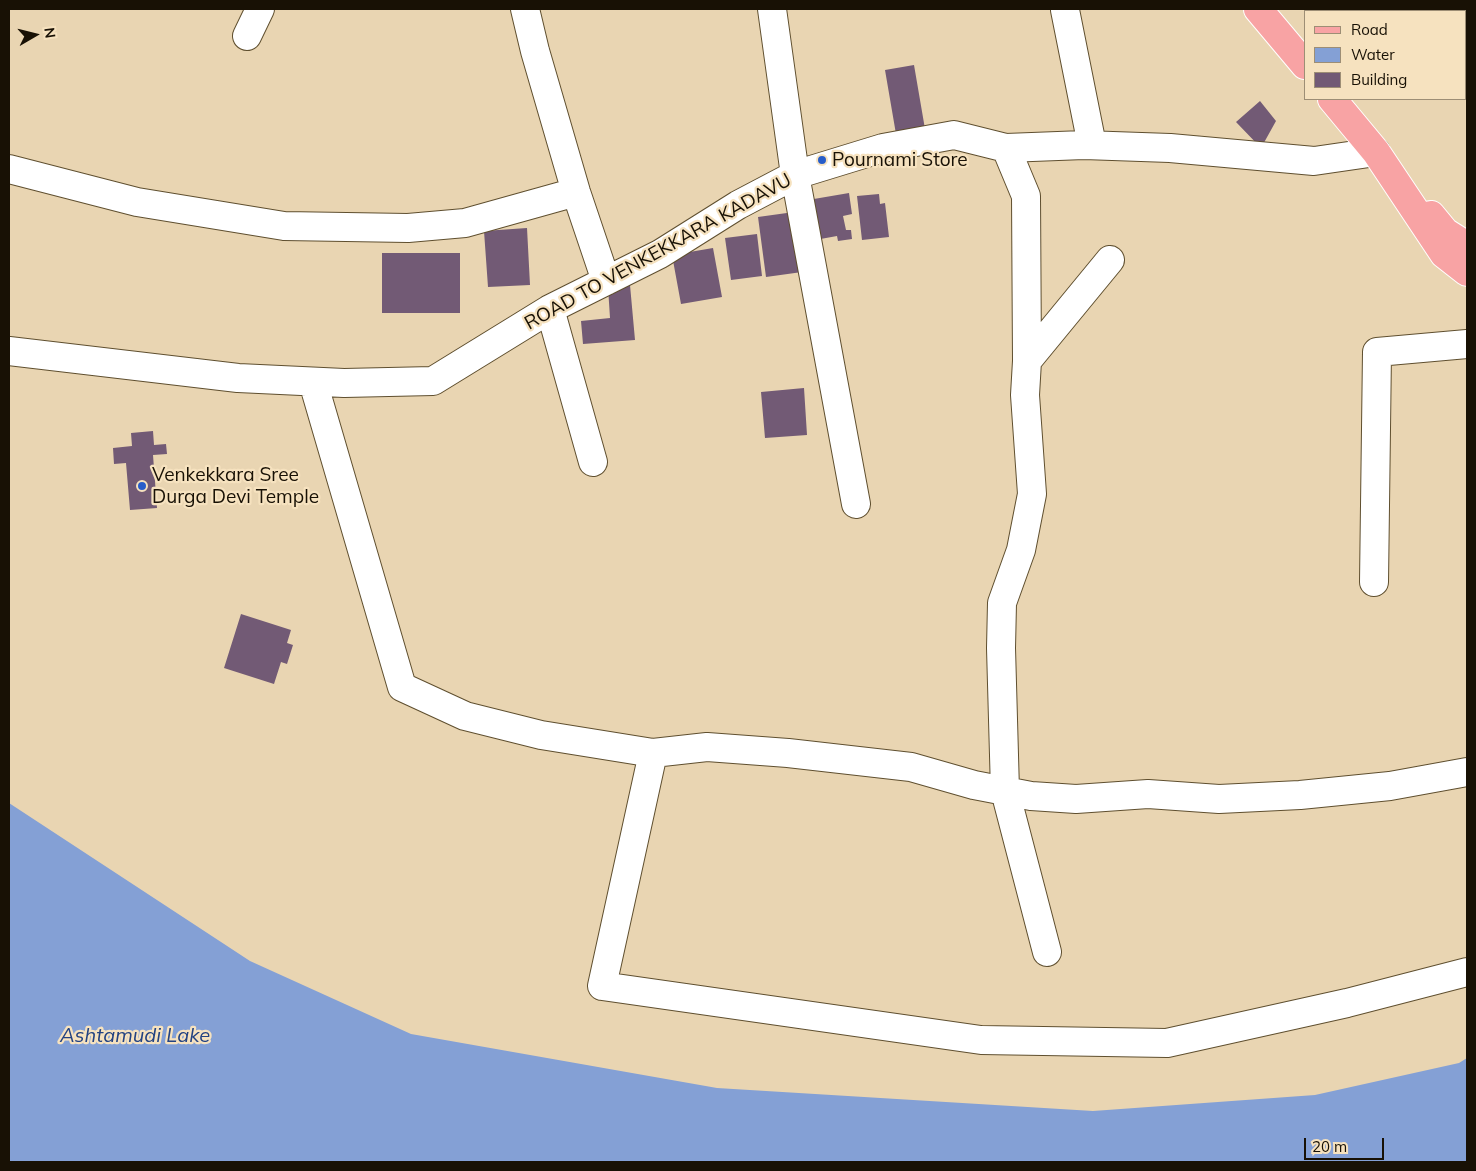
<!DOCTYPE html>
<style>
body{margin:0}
#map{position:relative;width:1476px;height:1171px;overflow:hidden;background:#e9d5b2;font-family:Mulish,sans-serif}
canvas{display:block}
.frame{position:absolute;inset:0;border:10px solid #181105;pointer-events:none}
.legend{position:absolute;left:1304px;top:10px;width:162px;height:90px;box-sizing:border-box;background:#f6e2bf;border:1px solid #9d8e75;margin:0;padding:6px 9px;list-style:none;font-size:15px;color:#181105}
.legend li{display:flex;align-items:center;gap:10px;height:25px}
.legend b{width:25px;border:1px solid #9d8e75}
.north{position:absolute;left:10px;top:10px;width:50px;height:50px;-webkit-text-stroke:4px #f6e2bf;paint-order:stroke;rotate:82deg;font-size:14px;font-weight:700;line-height:20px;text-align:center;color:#181105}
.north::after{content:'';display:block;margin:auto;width:18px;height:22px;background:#181105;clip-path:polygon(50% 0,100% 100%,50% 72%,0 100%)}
.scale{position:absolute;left:1304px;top:1138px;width:80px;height:22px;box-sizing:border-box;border:2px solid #181105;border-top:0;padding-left:6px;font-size:15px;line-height:18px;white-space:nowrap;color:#181105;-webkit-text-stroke:4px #f6e2bf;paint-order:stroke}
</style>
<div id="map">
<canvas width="1476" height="1171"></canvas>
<div class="frame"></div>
<ul class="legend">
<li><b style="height:6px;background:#f8a3a4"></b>Road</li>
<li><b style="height:14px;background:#84a0d5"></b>Water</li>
<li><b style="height:14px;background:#725a75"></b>Building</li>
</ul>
<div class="north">N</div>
<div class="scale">20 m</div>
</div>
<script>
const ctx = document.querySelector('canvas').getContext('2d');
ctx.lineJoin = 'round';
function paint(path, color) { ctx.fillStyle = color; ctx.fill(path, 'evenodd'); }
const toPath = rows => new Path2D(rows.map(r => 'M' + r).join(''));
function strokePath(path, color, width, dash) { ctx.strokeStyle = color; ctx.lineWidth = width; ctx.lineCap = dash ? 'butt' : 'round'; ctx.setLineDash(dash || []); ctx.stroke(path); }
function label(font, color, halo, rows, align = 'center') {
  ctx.font = font + ' Mulish,sans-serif'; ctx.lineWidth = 4.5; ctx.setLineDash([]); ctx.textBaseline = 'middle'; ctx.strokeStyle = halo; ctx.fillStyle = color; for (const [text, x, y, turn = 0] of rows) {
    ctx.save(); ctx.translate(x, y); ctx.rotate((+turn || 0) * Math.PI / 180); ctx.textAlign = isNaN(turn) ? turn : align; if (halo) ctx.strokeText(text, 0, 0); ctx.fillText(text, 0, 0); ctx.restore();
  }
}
paint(toPath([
 [9,803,250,961,411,1034,717,1088,1093,1111,1315,1095,1459,1063,1467,1058,1467,1162,9,1162]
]), '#84a0d5');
paint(toPath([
 [914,65,925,129,896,134,885,70],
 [1260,101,1276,121,1261,148,1236,122],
 [849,193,852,214,843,216,846,230,851,230,852,239,838,241,837,236,815,240,808,200],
 [879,194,880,204,885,203,889,237,862,240,857,196],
 [794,212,802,272,766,277,758,217],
 [527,228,530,285,488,287,484,231],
 [757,234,762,276,731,280,725,238],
 [713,248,722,297,681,304,672,255],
 [382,253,460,253,460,313,382,313],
 [630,285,635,340,583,344,581,321,610,318,608,287],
 [804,388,807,435,765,438,761,392],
 [153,431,154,445,166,444,167,454,153,455,157,508,130,510,126,463,114,464,113,448,132,446,131,433],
 [241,614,291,630,287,643,293,645,287,664,281,662,274,684,224,668]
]), '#725a75');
const street = toPath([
 [525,9,535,51,576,192,606,281],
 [772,9,795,175,856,504],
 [1065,10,1092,145],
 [247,36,260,9],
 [1006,148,1026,196,1027,361,1025,395,1032,494,1021,550,1002,603,1001,648,1005,791,1047,952],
 [9,169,137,202,284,226,408,228,465,223,576,192],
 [550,309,593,462],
 [9,351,238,378,344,383,433,381,550,309,660,254,738,205,795,175,883,148,954,135,1006,148,1084,145,1170,148,1314,161,1376,152],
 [1027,361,1110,260],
 [313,382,402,687,465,716,541,735,653,753,707,747,788,753,911,767,974,785,1031,796,1076,799,1148,794,1219,799,1300,795,1390,786,1467,772],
 [1374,582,1377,352,1467,344],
 [653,753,602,986,981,1040,1167,1043,1347,1003,1467,972]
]);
const primary = toPath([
 [1258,9,1305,65],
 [1332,99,1376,152,1444,254,1467,272],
 [1431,215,1445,232,1467,246]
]);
strokePath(street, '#5f4f2f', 30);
strokePath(primary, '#fff', 30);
strokePath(street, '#fff', 28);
strokePath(primary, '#f8a3a4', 28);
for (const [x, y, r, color] of [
 [822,160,5,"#275dca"],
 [142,486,5,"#275dca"]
]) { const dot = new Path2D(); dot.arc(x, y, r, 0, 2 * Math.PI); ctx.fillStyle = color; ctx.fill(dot); strokePath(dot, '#f6e2bf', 2); }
label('19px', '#181105', '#f6e2bf', [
 ["Pournami Store",832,160],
 ["Venkekkara Sree",152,475],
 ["Durga Devi Temple",152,497]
], 'left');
label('19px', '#181105', '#f6e2bf', [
 ["ROAD TO VENKEKKARA KADAVU",658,252,-29]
]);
label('italic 20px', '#224282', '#f6e2bf', [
 ["Ashtamudi Lake",135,1036]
]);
</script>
